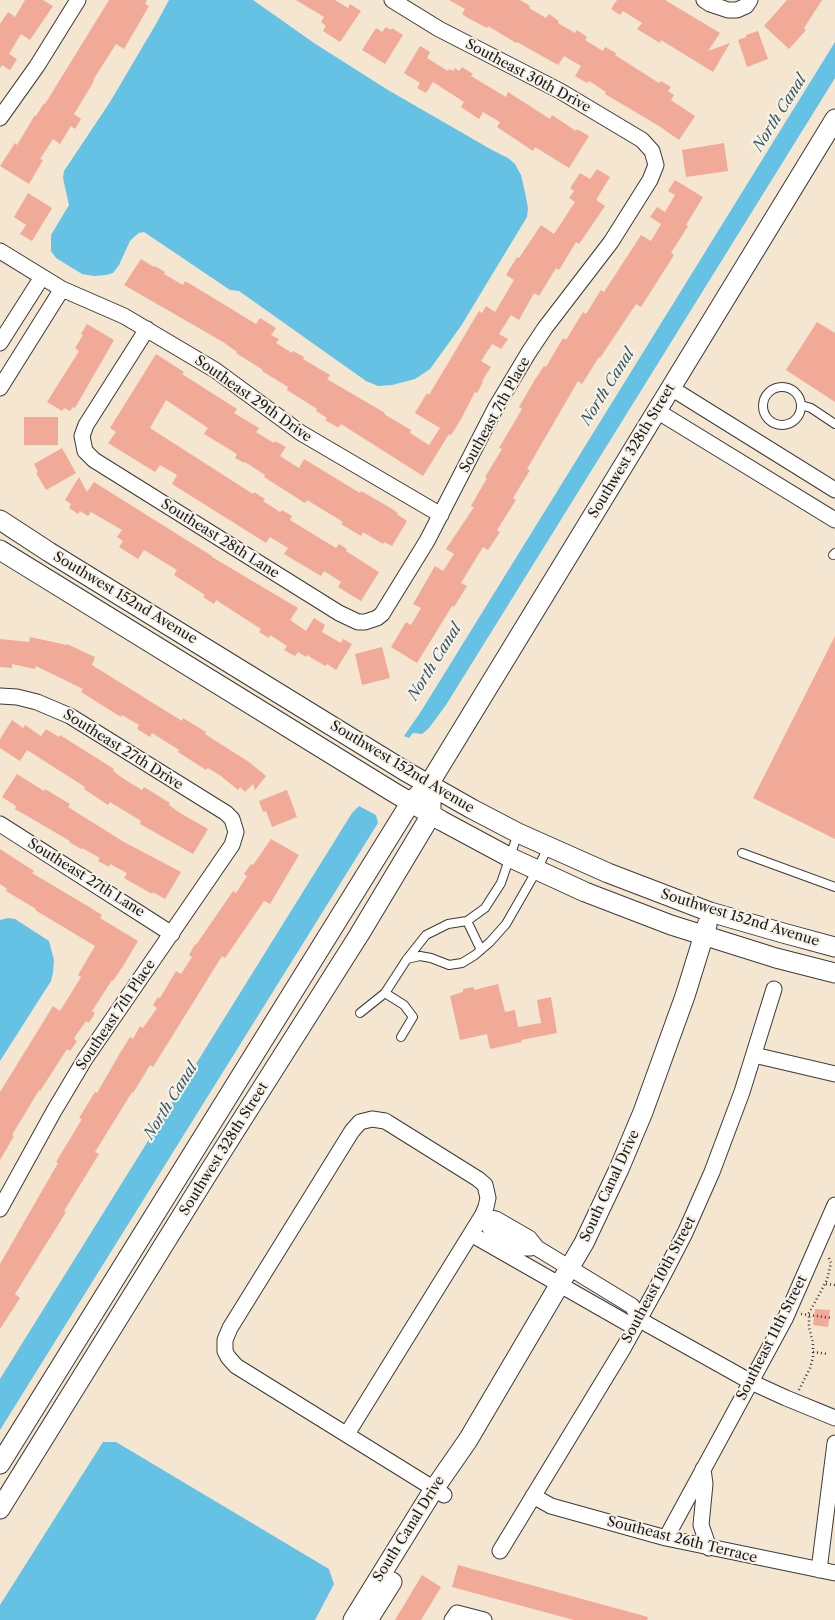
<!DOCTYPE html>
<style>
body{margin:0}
canvas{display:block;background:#f4e6d0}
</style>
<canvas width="835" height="1620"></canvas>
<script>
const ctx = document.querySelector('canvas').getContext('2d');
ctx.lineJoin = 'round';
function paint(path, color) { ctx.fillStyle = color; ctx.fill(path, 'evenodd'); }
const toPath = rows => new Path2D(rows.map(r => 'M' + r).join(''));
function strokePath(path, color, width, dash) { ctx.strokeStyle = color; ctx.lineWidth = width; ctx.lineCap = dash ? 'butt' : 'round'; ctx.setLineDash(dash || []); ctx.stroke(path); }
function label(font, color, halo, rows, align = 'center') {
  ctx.font = font + ' "Libre Caslon Text",serif'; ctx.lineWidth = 4; ctx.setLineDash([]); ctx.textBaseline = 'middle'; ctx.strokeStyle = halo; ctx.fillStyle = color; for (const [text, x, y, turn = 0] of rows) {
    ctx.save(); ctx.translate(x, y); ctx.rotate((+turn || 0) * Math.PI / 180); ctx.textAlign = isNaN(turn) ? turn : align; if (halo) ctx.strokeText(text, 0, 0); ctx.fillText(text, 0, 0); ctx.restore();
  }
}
paint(toPath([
 [169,0,253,0,314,43,388,90,492,150,508,158,515,164,521,175,525,192,528,208,527,217,461,326,430,369,415,379,392,385,378,386,366,381,239,291,230,290,144,232,139,233,134,237,130,241,119,265,113,273,106,275,94,276,82,274,56,258,51,251,51,235,69,205,63,178,64,171,110,102,156,24],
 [835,42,835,78,446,705,429,728,422,734,413,733,409,738,404,736,420,713],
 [359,806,376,815,378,823,0,1430,0,1379,352,813],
 [8,918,15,919,49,941,54,960,53,973,51,981,0,1061,0,920],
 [103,1442,116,1442,329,1569,334,1584,315,1620,0,1620,0,1605]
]), '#66c2e4');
paint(toPath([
 [25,0,43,0,53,6,30,40,21,34,9,54,17,59,10,70,2,65,0,68,0,24,8,12,15,17],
 [109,0,147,0,145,4,149,6,124,49,116,44,93,80,94,81,74,114,81,119,75,129,71,126,60,144,53,139,40,159,43,160,29,184,0,166,15,143,17,145,35,115,36,116,44,103,45,104],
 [296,0,335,0,348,8,350,4,361,11,340,42,323,31,326,26,321,22,324,17],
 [449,0,520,0,530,6,529,8,546,18,549,14,559,21,558,23,575,33,577,30,587,37,585,40,603,51,605,47,616,53,615,55,659,83,661,81,671,87,668,91,674,95,671,100,695,116,679,140,659,126,605,94,606,92,589,81,587,83,575,76,581,66,564,56,558,65,517,42,516,43,488,26,487,28,468,18,462,14,465,9],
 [617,0,665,0,720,33,708,51,730,43,713,72,661,40,660,43,637,29,642,23,623,11,620,15,611,9],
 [787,0,822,0,804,28,806,30,789,49,764,26],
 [386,27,391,30,392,28,403,35,385,64,362,50,376,28,382,32],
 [758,31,768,59,747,67,738,40,746,37,746,35],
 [420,46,430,52,427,58,448,71,449,69,453,71,455,68,459,71,462,67,473,74,471,76,506,97,508,92,550,119,552,115,576,131,577,129,589,136,569,168,535,147,533,151,497,127,500,122,483,112,479,119,461,107,464,102,433,82,426,93,417,88,420,83,404,73],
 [724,143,728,171,686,177,682,150],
 [597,169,610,177,596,200,605,206,579,244,576,242,559,270,556,268,539,296,534,293,519,320,511,315,499,334,508,339,501,349,492,344,481,361,491,367,482,381,483,382,477,393,475,392,461,419,451,435,449,434,423,476,341,424,339,427,337,427,325,420,327,418,316,411,317,409,287,390,288,387,262,371,263,370,236,353,237,352,223,342,124,285,141,259,154,267,155,266,165,272,164,274,183,285,185,281,197,288,256,324,260,318,276,328,271,335,279,339,276,343,292,353,293,351,304,357,303,359,330,375,327,379,385,413,384,414,411,430,410,433,429,445,440,428,415,413,427,393,429,395,479,311,482,313,486,306,495,312,514,280,506,275,517,257,519,258,541,225,554,234,575,202,569,198,574,191,570,188,580,173,590,179],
 [675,180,703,197,686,225,688,226,671,253,674,255,641,307,636,304,600,358,599,357,582,384,578,381,527,469,530,470,513,498,516,500,497,530,500,532,488,550,483,547,461,583,467,586,454,607,452,606,417,663,391,647,406,622,411,625,421,608,413,604,435,566,443,571,454,554,446,549,474,507,471,506,487,478,485,477,502,449,499,448,522,409,519,407,534,381,544,366,546,367,563,338,566,340,583,312,586,314,601,290,604,292,641,235,651,241,661,224,650,217,657,207,665,212,675,195,668,191],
 [28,193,52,208,32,241,20,234,26,225,14,217],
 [817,322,835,333,835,402,786,370],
 [87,324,114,340,75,408,73,407,70,411,64,408,62,411,47,402,79,351,75,348,83,335,81,334],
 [156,354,184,372,182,374,237,409,234,413,259,428,256,432,274,443,275,441,286,447,280,456,299,468,304,459,360,493,361,491,389,507,398,513,397,514,407,521,392,546,384,542,383,544,363,532,361,536,341,524,343,522,307,500,305,503,264,477,265,475,245,462,244,463,235,458,237,454,204,434,208,428,166,400,150,428,253,494,254,492,265,499,263,501,280,512,282,510,292,516,290,520,336,548,339,544,347,549,346,551,379,572,361,601,338,587,341,582,324,571,321,576,284,554,288,548,270,537,266,543,172,484,177,475,160,465,155,472,108,443,116,432,110,428],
 [24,417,58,417,58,445,24,445],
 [62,448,76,473,46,490,36,473,38,472,34,464],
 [79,477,87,492,94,482,212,556,212,557,298,608,290,620,306,631,314,618,325,625,322,632,341,643,343,639,352,644,336,670,327,664,325,666,307,655,306,657,298,652,295,656,284,650,287,646,270,635,269,638,259,632,261,629,216,600,214,604,203,597,205,595,174,575,177,570,144,550,138,559,119,547,123,541,117,537,122,530,91,512,88,516,80,511,78,514,69,508,71,504,65,500],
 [835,636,835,839,753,798],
 [30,637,67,645,67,644,95,657,92,665,182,721,183,718,206,732,205,734,249,762,266,776,255,790,253,784,245,792,240,787,238,790,221,776,208,768,206,770,178,752,179,750,152,733,150,737,137,729,139,725,122,715,121,717,81,692,83,689,36,666,35,669,12,664,12,668,0,667,0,639,29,642],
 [382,647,390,678,362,685,355,654],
 [12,720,23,728,25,725,41,736,46,729,59,737,60,735,114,769,113,771,124,779,142,790,144,787,170,803,169,805,180,813,208,829,193,854,140,824,141,821,110,802,108,805,84,789,85,787,27,750,20,761,0,748,0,739],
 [17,774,44,791,45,789,70,804,68,807,124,842,181,872,165,899,153,892,152,894,124,878,127,873,110,864,109,867,98,861,100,858,82,848,81,849,69,842,70,841,15,809,16,806,2,797],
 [287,790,297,817,272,827,266,811,263,812,259,801],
 [271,839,299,855,270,904,264,901,225,958,222,956,153,1067,150,1065,133,1093,132,1092,95,1152,99,1154,64,1211,66,1212,15,1294,20,1298,0,1329,0,1264,58,1163,56,1162,82,1119,79,1118,95,1092,97,1093,120,1053,130,1037,133,1039,140,1026,143,1028,157,1008,153,1005,158,997,160,998,176,971,181,974,192,957,189,955,195,944,196,945,233,891,236,893,247,876,244,874,251,864,253,865],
 [0,849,34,871,32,873,91,908,102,915,100,918,138,941,123,966,113,981,112,980,92,1011,95,1013,89,1023,86,1021,74,1038,77,1041,70,1051,67,1049,40,1091,39,1090,12,1135,14,1136,0,1160,0,1092,53,1006,60,1011,81,977,78,975,95,946,35,910,36,909,6,891,7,889,0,884],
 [498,984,505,1012,515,1010,518,1027,541,1023,537,1000,551,997,557,1033,521,1040,522,1042,490,1049,487,1034,460,1040,450,996,463,992,463,989,474,987,474,990],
 [815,1309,830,1310,828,1327,813,1325],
 [458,1565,648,1617,647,1620,574,1620,452,1587],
 [422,1575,441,1587,421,1620,395,1620]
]), '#f2aa98');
const service = toPath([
 '763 406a19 19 0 1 1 38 0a19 19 0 1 1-38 0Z',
 [801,405,811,408,835,424],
 [833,555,835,553],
 [742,853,835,887],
 [467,921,481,950],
 [407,959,420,956,431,958,449,965,462,963,475,955,490,942,506,924,537,870,548,847],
 [385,993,404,1005,413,1017,401,1037],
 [360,1013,385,993,407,959,426,935,448,924,467,921,485,908,501,883,518,833]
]);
const minor = toPath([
 [704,0,710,4,728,10,737,10,746,6,750,0],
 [0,118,37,66,78,0],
 [0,251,62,289,124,316,215,370,301,433,441,515],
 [147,329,86,425,82,436,85,451,94,460,339,613,358,622,365,622,377,618,382,614,427,541,496,407,529,352,545,328,611,242,650,180,656,165,652,151,642,140,560,91,439,29,392,0],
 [0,343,42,277],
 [0,388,62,289],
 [671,388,835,490],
 [657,411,835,520],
 [0,696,17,697,37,702,70,716,226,813,232,819,236,832,232,845,85,1059,54,1111,0,1209],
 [0,824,172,934],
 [754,1055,835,1074],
 [482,1216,496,1219,529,1238,537,1248,632,1306,640,1320,751,1382,786,1398,835,1418],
 [482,1216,490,1228,524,1248,531,1248],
 [471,1234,627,1323,640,1320],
 [347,1434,482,1216,486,1207,488,1198,485,1185,478,1179,390,1124,385,1121,372,1119,360,1122,352,1131,230,1328,225,1340,225,1351,228,1357,236,1366,444,1495],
 [703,1469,705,1484,701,1525,709,1548],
 [533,1496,551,1506,666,1538,835,1573],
 [666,1538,785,1319,835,1205],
 [500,1551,624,1347,656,1289,685,1233,712,1172,742,1092,774,989],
 [819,1570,835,1443],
 [452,1620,457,1613,484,1620]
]);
const tertiary = toPath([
 [0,520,49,552,405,771,472,809,518,833,608,873,710,912,783,933,835,947],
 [0,550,393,792,442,821,509,857,585,892,671,925,776,958,835,973],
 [0,1464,401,818,411,802,429,784,835,119],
 [0,1509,207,1175,359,935,431,815,431,802],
 [353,1620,434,1489,468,1440,584,1243,619,1169,643,1112,685,996,707,925],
 [368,1620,392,1582]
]);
strokePath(service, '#3c3a37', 10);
strokePath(minor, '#3c3a37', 17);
strokePath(tertiary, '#3c3a37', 21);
strokePath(toPath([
 [826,1284,835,1285],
 [801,1314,832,1318],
 [813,1352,828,1354],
 [799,1390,810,1368,813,1357,813,1343,809,1327,809,1313,827,1280,831,1263,828,1256]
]), '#3c3a37', 2.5, [1, 3]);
strokePath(service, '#fff', 8);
strokePath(minor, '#fff', 15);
strokePath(tertiary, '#fff', 19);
label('14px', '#1c1c1c', '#f7f3e8', [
 ["Southeast 30th Drive",528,76,28],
 ["Southeast 29th Drive",253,399,35],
 ["Southeast 7th Place",495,415,-61],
 ["Southwest 328th Street",632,451,-59],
 ["Southeast 28th Lane",220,539,32],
 ["Southwest 152nd Avenue",125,598,31],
 ["Southeast 27th Drive",123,750,32],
 ["Southwest 152nd Avenue",402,767,31],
 ["Southeast 27th Lane",86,878,32],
 ["Southwest 152nd Avenue",740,918,17],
 ["Southeast 7th Place",116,1015,-56],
 ["Southwest 328th Street",224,1149,-58],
 ["South Canal Drive",610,1186,-65],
 ["Southeast 10th Street",659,1280,-62],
 ["Southeast 11th Street",772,1338,-63],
 ["South Canal Drive",409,1529,-58],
 ["Southeast 26th Terrace",682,1540,14]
]);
label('italic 15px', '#365662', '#f7f3e8', [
 ["North Canal",780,113,-58],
 ["North Canal",608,387,-58],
 ["North Canal",435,662,-58],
 ["North Canal",171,1101,-58]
]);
</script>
